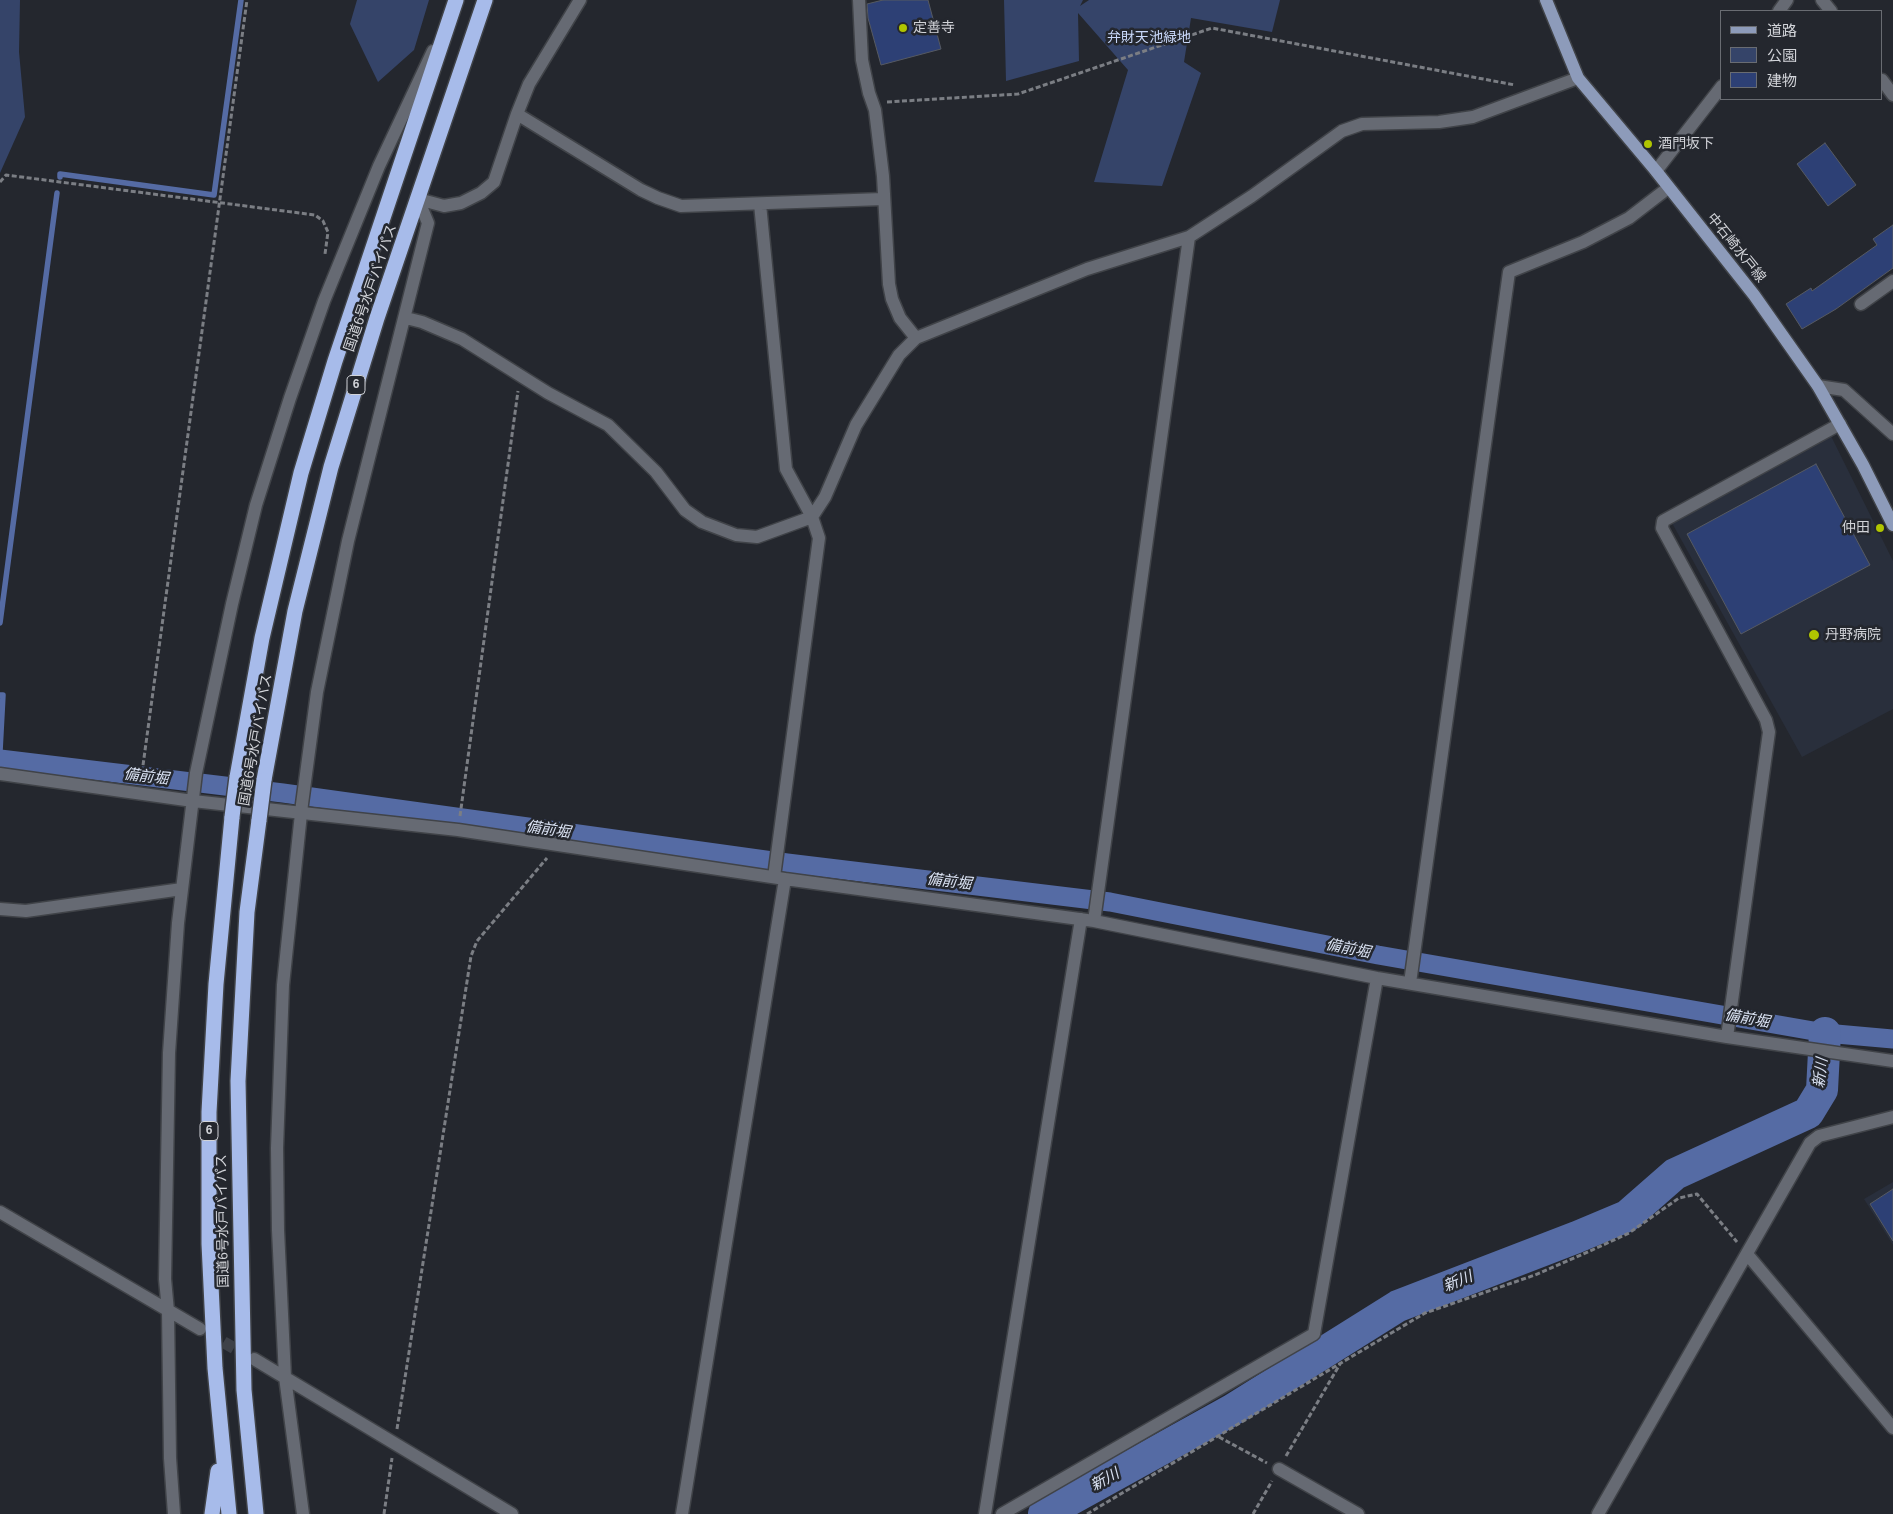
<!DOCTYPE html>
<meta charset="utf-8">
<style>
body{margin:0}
#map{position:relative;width:1893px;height:1514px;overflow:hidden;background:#24272e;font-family:Helvetica,"Noto Sans JP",sans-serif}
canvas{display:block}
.legend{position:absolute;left:1720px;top:10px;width:162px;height:90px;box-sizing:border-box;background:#24272e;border:1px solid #696c72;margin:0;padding:6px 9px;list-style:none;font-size:15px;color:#d1d3d8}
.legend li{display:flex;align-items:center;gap:10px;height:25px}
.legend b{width:25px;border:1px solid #696c72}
</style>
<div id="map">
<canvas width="1893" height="1514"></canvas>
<ul class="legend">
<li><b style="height:6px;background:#8d9bba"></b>道路</li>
<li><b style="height:14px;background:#354469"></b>公園</li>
<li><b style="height:14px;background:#2d4075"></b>建物</li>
</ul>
</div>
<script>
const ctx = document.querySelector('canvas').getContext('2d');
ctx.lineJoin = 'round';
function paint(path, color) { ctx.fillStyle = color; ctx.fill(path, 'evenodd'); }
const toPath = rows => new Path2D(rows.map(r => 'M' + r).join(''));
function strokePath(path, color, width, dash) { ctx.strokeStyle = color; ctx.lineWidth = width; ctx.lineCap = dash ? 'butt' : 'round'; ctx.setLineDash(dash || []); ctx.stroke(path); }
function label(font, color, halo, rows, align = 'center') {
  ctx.font = font + ' Helvetica,"Noto Sans JP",sans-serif'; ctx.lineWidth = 5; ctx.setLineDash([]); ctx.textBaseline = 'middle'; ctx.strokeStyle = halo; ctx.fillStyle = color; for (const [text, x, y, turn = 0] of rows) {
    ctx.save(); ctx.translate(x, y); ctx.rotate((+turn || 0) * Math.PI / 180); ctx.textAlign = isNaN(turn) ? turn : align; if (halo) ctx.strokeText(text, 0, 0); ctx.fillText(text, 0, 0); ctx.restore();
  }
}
paint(toPath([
 [1831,436,1893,561,1893,709,1802,757,1672,523],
 [1893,1182,1893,1245,1864,1199]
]), '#292f3c');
paint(toPath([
 [0,0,20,0,19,52,25,117,0,173],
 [357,0,429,0,414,50,378,82,350,24],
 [1004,0,1083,0,1080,6,1089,0,1280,0,1272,32,1191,18,1184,62,1201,73,1162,186,1094,182,1128,70,1078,13,1079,61,1006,81]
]), '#354469');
strokePath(toPath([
 [60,177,60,174,214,195,241,0],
 [0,623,57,193],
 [0,695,3,695,0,751]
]), '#556ba4', 5.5);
strokePath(toPath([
 [0,759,283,793,787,863,1110,902,1378,955,1825,1033,1893,1039]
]), '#556ba4', 19);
strokePath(toPath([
 [1044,1514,1232,1410,1398,1306,1577,1237,1627,1216,1675,1174,1808,1113,1822,1090,1825,1033]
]), '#556ba4', 32);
const building = toPath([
 [883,0,928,0,941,49,881,65,868,18,867,4,883,0],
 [1825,143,1856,185,1828,206,1797,164,1825,143],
 [1893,225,1893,268,1836,309,1802,329,1786,304,1811,288,1812,291,1877,245,1873,239,1893,225],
 [1816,464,1870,565,1741,634,1687,534,1816,464],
 [1893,1189,1893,1241,1870,1204,1893,1189]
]);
paint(building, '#2d4075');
strokePath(building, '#565a62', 1);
strokePath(toPath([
 [208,1333,249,1357]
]), '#3e4148', 12, [12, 6]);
const minor = toPath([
 [859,0,862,60,869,93,875,110,883,176,889,284,892,299,900,318,916,338],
 [1822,0,1831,11],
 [1779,11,1787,0],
 [1882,80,1893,95],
 [517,114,529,84,580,0],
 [1656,171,1722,86],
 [418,199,444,206,461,203,481,193,494,182,517,114,641,190,658,198,681,206,883,199],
 [760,204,786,469,812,517,819,538,774,877],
 [1861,304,1893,281],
 [406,318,422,322,462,339,548,393,608,425,656,472,685,510,702,522,736,535,757,537,812,517,825,497,856,425,899,355,916,338,1087,269,1189,237,1252,196,1342,131,1362,124,1439,122,1473,117,1578,78],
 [1818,386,1844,390,1893,434],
 [0,774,193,801,458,830,785,879,1094,921,1377,978,1727,1037,1893,1061],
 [0,909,26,911,182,889],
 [1094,921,1189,237],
 [1410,983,1509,272,1583,242,1629,218,1668,188],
 [1727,1037,1769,732,1766,720,1662,528,1663,521,1840,424],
 [0,1212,200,1329],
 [1747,1254,1893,1428],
 [254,1359,512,1514],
 [1279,1469,1358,1514],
 [174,1514,170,1458,168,1311,165,1279,169,1053,178,923,196,773,232,604,256,505,290,398,324,301,379,166,433,51],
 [303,1514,285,1377,278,1230,277,1148,283,985,302,804,317,692,348,541,428,223,418,199],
 [682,1514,785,879],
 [985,1514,1081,919],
 [1002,1514,1314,1334,1377,978],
 [1598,1514,1810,1143,1819,1136,1893,1117]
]);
const major = toPath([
 [1546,0,1578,78,1656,171,1754,295,1818,386,1863,465,1893,525]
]);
const highway = toPath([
 [237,777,262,638,301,473,335,361,456,0],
 [264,780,295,611,331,467,377,318,485,0],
 [212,1514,218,1471],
 [229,1514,215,1368,209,1244,209,1112,216,984,232,817],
 [256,1514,244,1390,238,1081,247,912,259,820]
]);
strokePath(minor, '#404348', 15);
strokePath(major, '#404348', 15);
strokePath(highway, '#404348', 18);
strokePath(toPath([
 [887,102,1018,94,1212,28,1515,85],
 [0,182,6,175,315,215,323,221,328,232,325,254],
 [141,780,247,0],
 [460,816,518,391],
 [397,1429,471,956,477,941,547,858],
 [1219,1437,1267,1463],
 [1286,1456,1340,1364],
 [384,1514,392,1458],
 [1087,1514,1425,1313,1535,1275,1590,1251,1629,1233,1679,1198,1697,1194,1737,1242],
 [1253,1514,1272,1481]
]), '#7b7e84', 3, [5, 2.5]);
strokePath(minor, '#666a73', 12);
strokePath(major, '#8d9bba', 12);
strokePath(highway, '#a7bbea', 15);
const highwayBridge = toPath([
 [232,817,237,777],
 [259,820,264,780]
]);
strokePath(highwayBridge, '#404348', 18, []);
strokePath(highwayBridge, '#a7bbea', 15);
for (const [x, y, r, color] of [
 [903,28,5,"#b0c500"],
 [1648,144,5,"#b0c500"],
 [1880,528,5,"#b0c500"],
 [1814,635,6,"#b0c500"]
]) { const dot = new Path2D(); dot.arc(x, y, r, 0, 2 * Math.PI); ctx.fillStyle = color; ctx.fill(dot); strokePath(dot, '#24272e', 2); }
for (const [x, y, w] of [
 [356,385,18],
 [209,1131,18]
]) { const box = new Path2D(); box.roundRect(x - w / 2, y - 9.5, w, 19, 4); ctx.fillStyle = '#24272e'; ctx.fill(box); strokePath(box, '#d1d3d8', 1); }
label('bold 12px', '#d1d3d8', null, [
 ["6",356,385],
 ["6",209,1131]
]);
label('14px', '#d1d3d8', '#24272e', [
 ["定善寺",913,28],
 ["酒門坂下",1658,144],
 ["仲田",1870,528,"right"],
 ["丹野病院",1825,635]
], 'left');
label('14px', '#c9d8fa', '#24272e', [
 ["弁財天池緑地",1149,38]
]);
label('14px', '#d1d3d8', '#24272e', [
 ["中石崎水戸線",1736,248,51],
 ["国道6号水戸バイパス",371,288,-71],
 ["国道6号水戸バイパス",256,740,-80],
 ["国道6号水戸バイパス",223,1221,-91]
]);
label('italic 15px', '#dae2f3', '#24272e', [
 ["備前堀",146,777,7],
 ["備前堀",548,830,8],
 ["備前堀",949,882,7],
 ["備前堀",1348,949,11],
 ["備前堀",1747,1019,10],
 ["新川",1821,1073,-83],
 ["新川",1458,1282,-22],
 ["新川",1105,1480,-29]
]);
</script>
